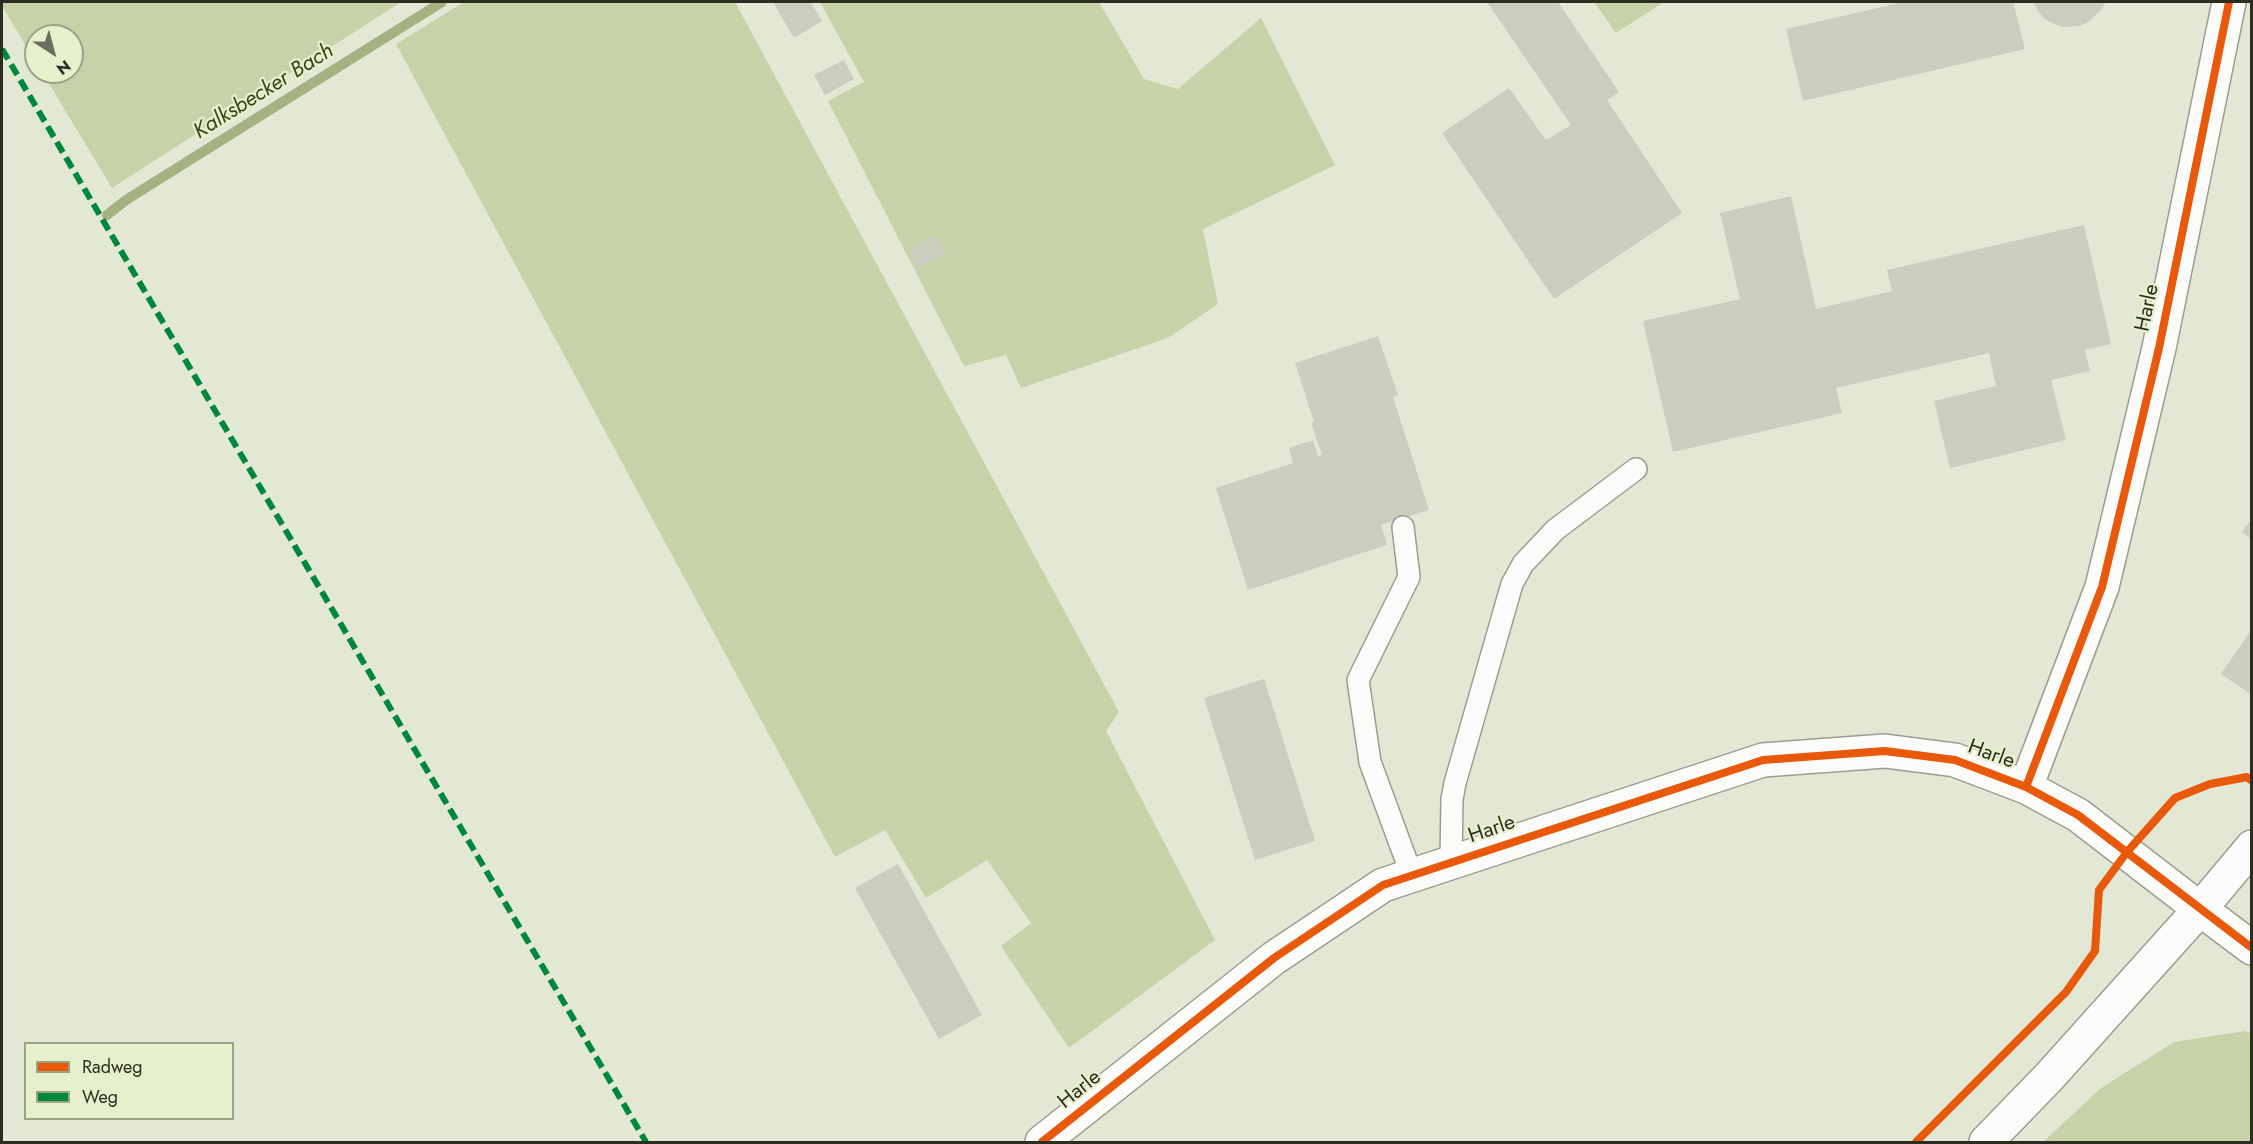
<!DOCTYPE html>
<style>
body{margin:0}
#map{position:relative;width:2253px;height:1144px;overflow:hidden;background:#e3e8d5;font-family:Jost,sans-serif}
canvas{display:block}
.frame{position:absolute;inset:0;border:3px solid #2a2d20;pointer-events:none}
.legend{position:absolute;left:24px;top:1042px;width:210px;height:78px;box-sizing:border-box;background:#e7f0cd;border:2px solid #9ba288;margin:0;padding:8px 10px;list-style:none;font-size:18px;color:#2a2d20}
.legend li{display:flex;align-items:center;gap:12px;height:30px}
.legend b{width:30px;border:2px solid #9ba288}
.north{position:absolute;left:24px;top:24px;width:60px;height:60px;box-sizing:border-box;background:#e7f0cd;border:2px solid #9ba288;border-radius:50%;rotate:144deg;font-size:16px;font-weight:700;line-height:24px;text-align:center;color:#2a2d20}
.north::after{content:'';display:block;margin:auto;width:21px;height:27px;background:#6b6e5f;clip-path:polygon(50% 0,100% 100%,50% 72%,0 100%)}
</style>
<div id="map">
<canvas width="2253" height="1144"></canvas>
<div class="frame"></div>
<ul class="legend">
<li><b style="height:8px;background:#e8590c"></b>Radweg</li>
<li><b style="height:8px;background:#00873e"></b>Weg</li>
</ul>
<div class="north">N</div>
</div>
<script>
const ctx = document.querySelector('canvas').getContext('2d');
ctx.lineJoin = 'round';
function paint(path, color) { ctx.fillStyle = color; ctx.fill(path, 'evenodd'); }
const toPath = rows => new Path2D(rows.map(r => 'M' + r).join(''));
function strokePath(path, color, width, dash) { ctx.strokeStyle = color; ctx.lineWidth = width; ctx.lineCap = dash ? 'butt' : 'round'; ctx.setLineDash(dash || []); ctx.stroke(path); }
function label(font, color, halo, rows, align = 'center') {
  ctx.font = font + ' Jost,sans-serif'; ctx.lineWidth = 4.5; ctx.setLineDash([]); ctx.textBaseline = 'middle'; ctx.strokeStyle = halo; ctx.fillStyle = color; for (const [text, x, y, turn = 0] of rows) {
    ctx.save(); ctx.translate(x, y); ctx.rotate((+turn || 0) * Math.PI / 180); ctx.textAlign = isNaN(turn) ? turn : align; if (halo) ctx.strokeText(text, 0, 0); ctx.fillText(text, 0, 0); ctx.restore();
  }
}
paint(toPath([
 [2,2,401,2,112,188,42,72,72,72,72,36,36,36,36,63,2,6],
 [464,2,735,2,1119,712,1106,731,1215,940,1069,1048,1001,946,1031,923,987,860,926,898,885,830,835,857,396,44],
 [820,2,1099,2,1144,79,1178,89,1261,18,1335,165,1203,229,1218,304,1168,338,1021,388,1006,355,964,366,828,101,864,82],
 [1594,2,1664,2,1616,33],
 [2245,1031,2251,1033,2251,1142,2043,1142,2101,1088,2174,1042]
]), '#c8d2a8');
strokePath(toPath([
 [107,215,126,200,442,2]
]), '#a6b181', 10);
paint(toPath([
 [773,2,811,2,822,21,794,38],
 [1487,2,1558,2,1619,92,1607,100,1682,213,1554,299,1442,133,1509,88,1546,140,1571,125],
 [1903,2,2013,2,2025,49,1803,101,1786,29],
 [2033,2,2106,2,2101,10,2088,22,2080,26,2062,27,2046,20,2040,14],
 [844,60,854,79,825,95,814,75],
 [1791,196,1816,309,1892,291,1887,270,2084,225,2111,344,2085,350,2090,371,2051,380,2066,440,1950,468,1934,401,1996,386,1989,353,1836,388,1842,413,1673,452,1643,321,1740,299,1720,213],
 [936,235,946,253,918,268,908,250],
 [1378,336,1398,395,1393,397,1429,510,1381,525,1387,545,1248,590,1216,488,1293,463,1289,448,1313,440,1318,456,1322,455,1311,423,1314,422,1295,363],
 [2252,518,2252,539,2242,532],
 [2252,629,2252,695,2221,674],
 [1264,679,1315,841,1255,860,1204,698],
 [898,864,982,1015,939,1039,855,888]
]), '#cacebe');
const lane = toPath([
 [1403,527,1409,577,1358,680,1370,762,1412,876],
 [1451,863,1452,799,1455,783,1512,584,1523,564,1555,530,1636,469]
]);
const street = toPath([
 [2026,787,2102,587,2159,348,2229,2],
 [1042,1142,1274,958,1383,885,1763,760,1885,751,1955,760,2026,787,2078,815,2200,909]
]);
const secondary = toPath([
 [2200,909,2252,948]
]);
const primary = toPath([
 [1986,1142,2049,1077,2200,909,2252,847]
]);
strokePath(lane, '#9a9e8f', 24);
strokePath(street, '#9a9e8f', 36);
strokePath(secondary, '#9a9e8f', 36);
strokePath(primary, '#9a9e8f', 36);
strokePath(lane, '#fbfcf9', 21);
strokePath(street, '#fbfcf9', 33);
strokePath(secondary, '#fbfcf9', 33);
strokePath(primary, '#fbfcf9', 33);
strokePath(toPath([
 [2,49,646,1142]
]), '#00873e', 6, [12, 6]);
strokePath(toPath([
 [2026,787,2102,587,2159,348,2229,2],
 [1042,1142,1274,958,1383,885,1763,760,1885,751,1955,760,2026,787,2078,815,2252,948],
 [1916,1142,2066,992,2095,951,2099,890,2127,852,2175,798,2210,784,2247,777,2252,781]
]), '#e8590c', 8);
label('21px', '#2a2d20', '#e7f0cd', [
 ["Harle",2148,308,-78],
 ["Harle",1991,755,20],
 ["Harle",1492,830,-19],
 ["Harle",1080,1090,-39]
]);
label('italic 22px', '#3b4416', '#e7f0cd', [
 ["Kalksbecker Bach",264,92,-32]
]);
</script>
